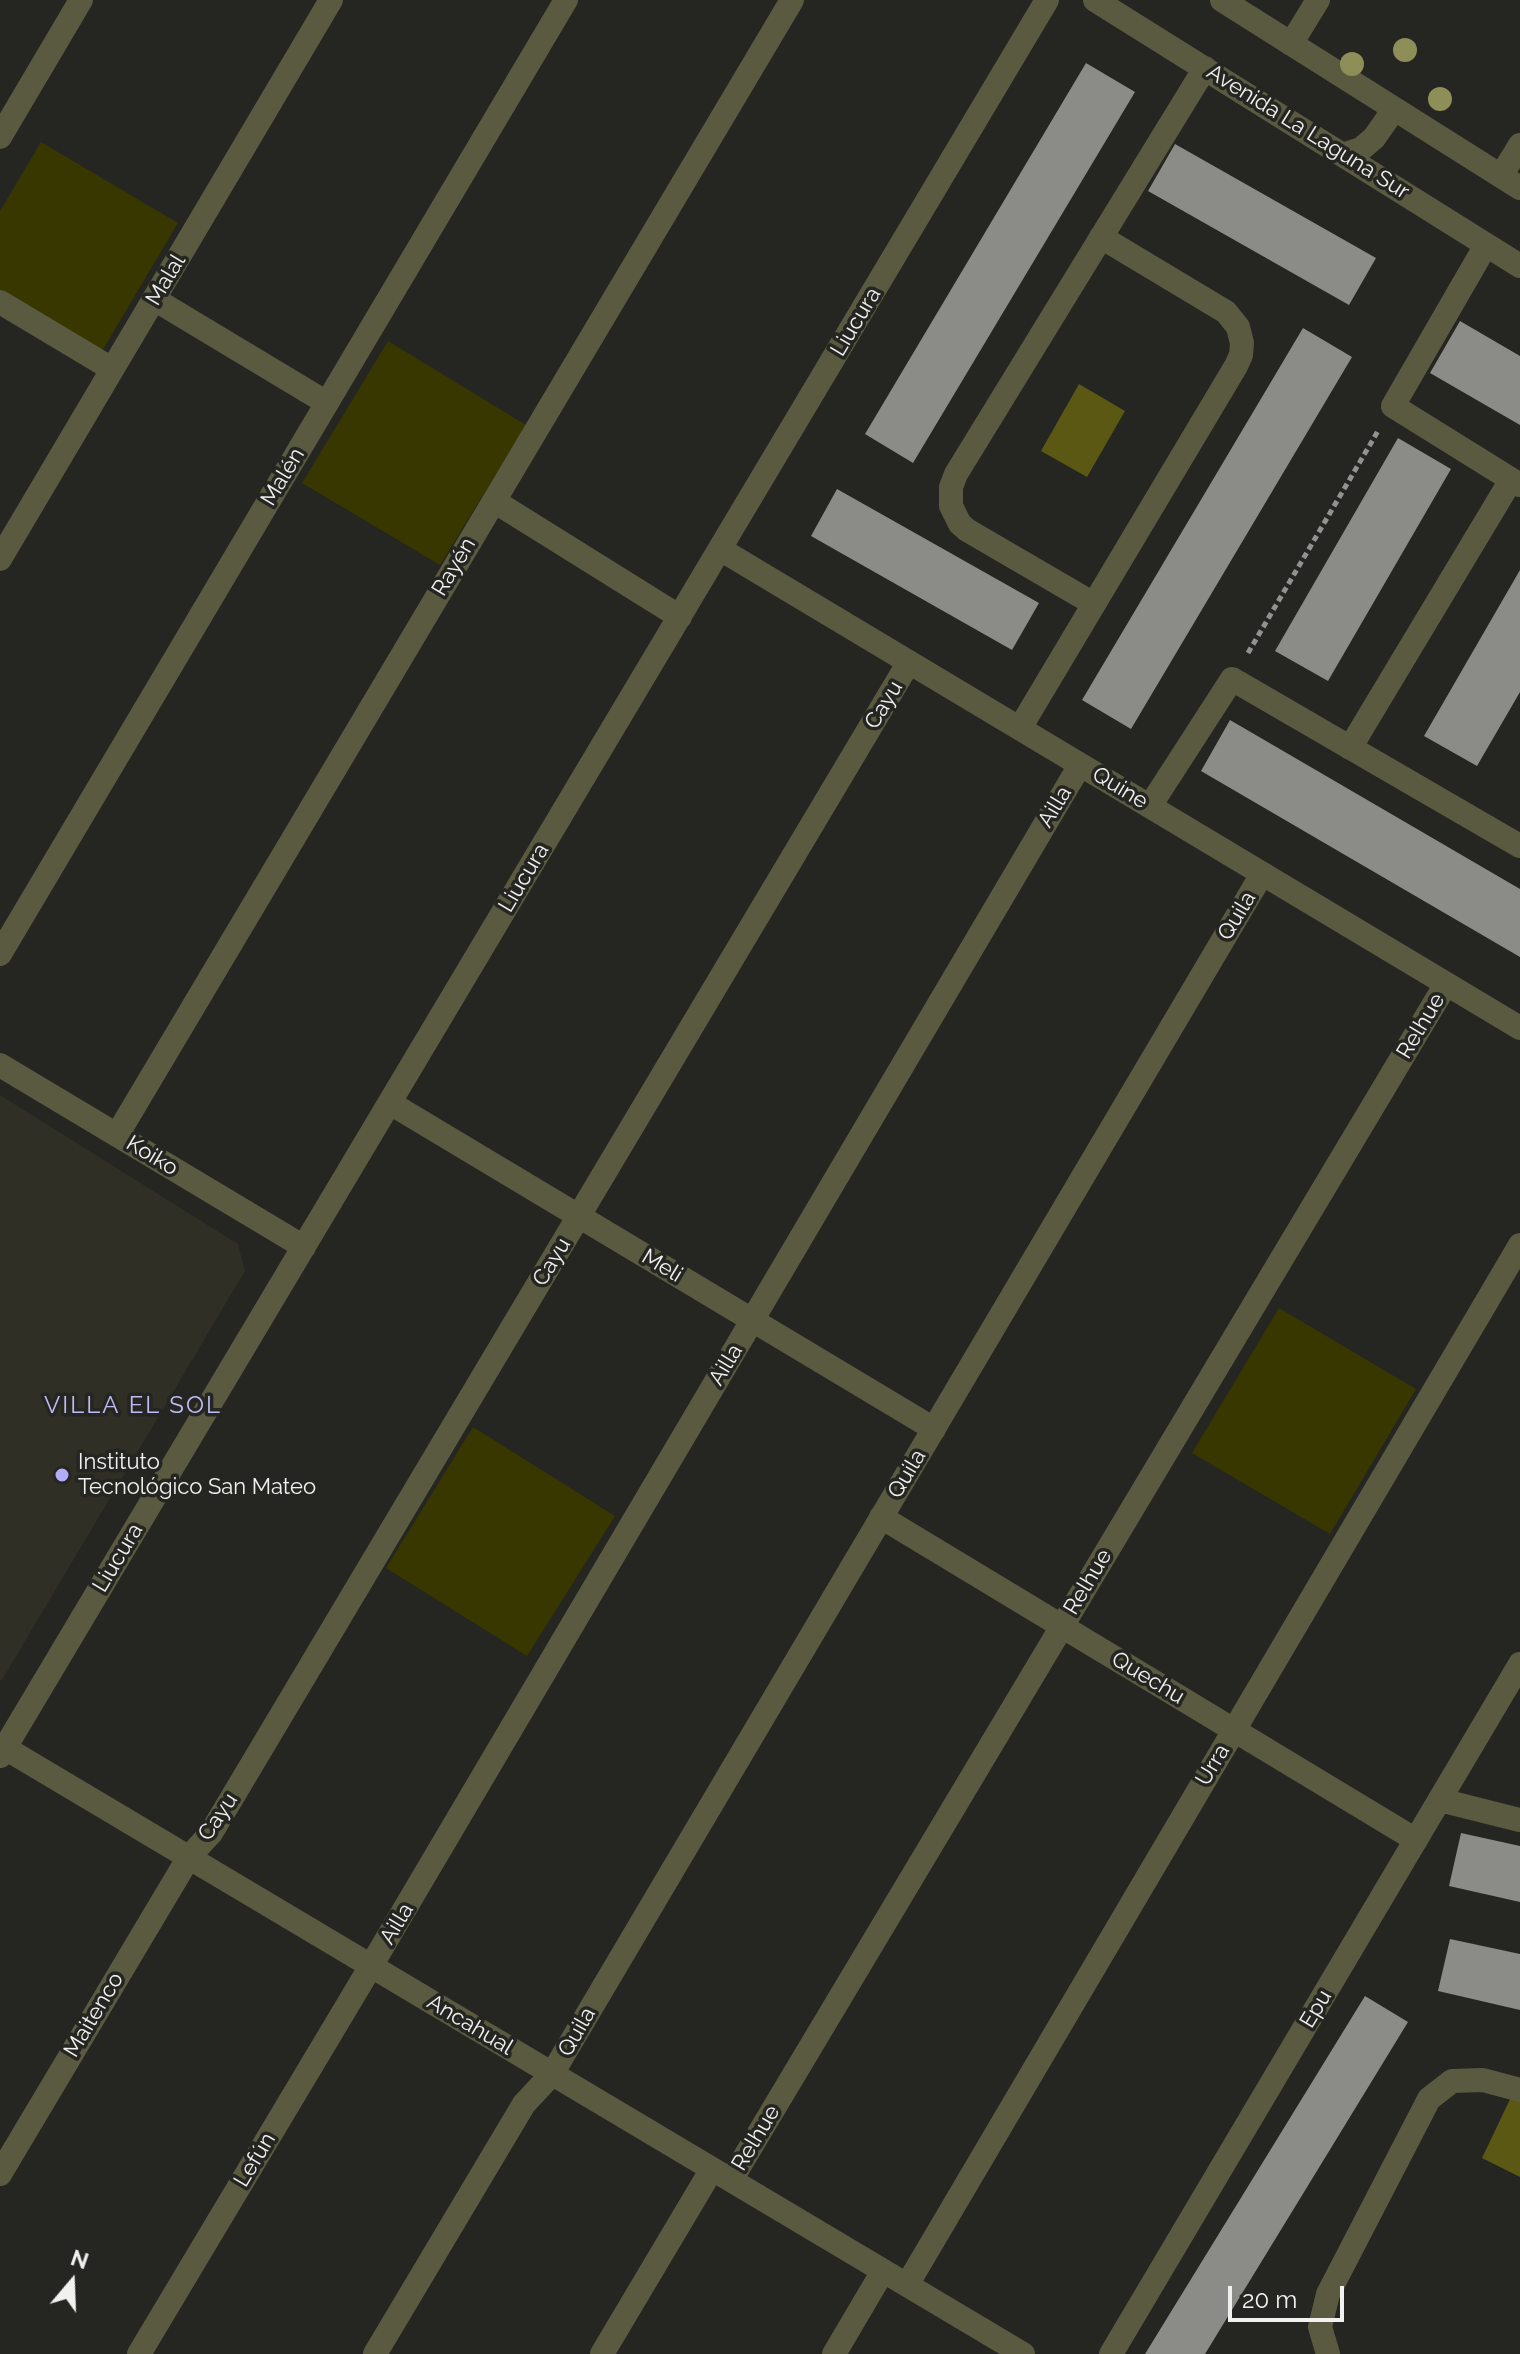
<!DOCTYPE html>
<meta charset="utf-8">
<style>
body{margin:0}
#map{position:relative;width:1520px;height:2354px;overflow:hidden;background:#252522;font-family:Raleway,sans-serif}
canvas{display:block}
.north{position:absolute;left:32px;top:2242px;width:80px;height:80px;-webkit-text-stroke:6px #252522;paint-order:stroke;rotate:19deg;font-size:22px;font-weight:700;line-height:32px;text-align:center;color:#f1f2ef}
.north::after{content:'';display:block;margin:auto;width:28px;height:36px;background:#f1f2ef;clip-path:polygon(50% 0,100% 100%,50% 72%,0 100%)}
.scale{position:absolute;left:1228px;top:2286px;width:116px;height:36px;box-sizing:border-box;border:4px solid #f1f2ef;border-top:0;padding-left:10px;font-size:24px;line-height:28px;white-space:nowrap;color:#f1f2ef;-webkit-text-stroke:6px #252522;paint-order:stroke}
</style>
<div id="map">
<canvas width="1520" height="2354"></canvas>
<div class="north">N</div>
<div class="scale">20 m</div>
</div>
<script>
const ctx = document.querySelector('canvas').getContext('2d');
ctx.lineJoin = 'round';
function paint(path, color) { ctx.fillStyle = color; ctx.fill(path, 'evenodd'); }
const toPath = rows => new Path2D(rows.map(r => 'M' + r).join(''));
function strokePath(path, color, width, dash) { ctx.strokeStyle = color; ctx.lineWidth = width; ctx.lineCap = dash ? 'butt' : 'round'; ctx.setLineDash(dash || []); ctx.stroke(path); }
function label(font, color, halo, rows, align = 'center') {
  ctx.font = font + ' Raleway,sans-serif'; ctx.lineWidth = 7; ctx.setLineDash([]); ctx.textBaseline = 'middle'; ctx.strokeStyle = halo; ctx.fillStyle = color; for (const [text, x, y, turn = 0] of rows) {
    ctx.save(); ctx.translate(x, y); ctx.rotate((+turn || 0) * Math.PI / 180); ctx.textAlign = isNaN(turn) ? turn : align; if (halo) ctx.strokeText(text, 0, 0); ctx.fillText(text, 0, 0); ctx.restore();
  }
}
paint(toPath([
 [0,1095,238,1244,245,1271,2,1680,0,1680]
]), '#2f2f26');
paint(toPath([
 [41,142,178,223,92,368,0,313,0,211],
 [388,341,526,425,440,565,302,483],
 [1279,1308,1416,1389,1330,1534,1192,1453],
 [473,1427,615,1516,527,1656,386,1568]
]), '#393700');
paint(toPath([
 [1079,384,1125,411,1087,477,1041,451],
 [1512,2095,1520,2098,1520,2177,1482,2158]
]), '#5a5812');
paint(toPath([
 [1086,63,1135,92,913,463,865,434],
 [1175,144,1376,258,1349,305,1148,191],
 [1460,321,1520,356,1520,425,1430,373],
 [1303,328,1352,357,1131,729,1082,700],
 [1398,438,1451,469,1328,681,1275,651],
 [837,489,1039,603,1012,650,811,536],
 [1520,570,1520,692,1477,766,1424,736],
 [1230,720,1520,889,1520,957,1201,771],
 [1461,1833,1520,1846,1520,1902,1449,1886],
 [1450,1939,1520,1954,1520,2010,1438,1991],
 [1365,1996,1408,2022,1205,2354,1145,2354]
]), '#8b8b87');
strokePath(toPath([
 [1248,653,1378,431]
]), '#929390', 5, [6, 4]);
strokePath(toPath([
 [1095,0,1520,266],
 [1222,0,1520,188],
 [1291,44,1318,0],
 [0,137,81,0],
 [1343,155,1361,149,1374,138,1388,118,1390,107],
 [1501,176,1520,145],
 [1486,245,1393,406,1520,485],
 [154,299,327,403],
 [0,302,112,369],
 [494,501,680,617],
 [720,549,1520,1028],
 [0,559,331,0],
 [1094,604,967,530,960,524,951,506,951,487,956,474,1205,68],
 [1020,728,1236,366,1241,355,1242,343,1238,327,1226,312,1101,237],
 [1350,748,1511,480],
 [1150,806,1232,679,1520,846],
 [0,954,566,0],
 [0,1065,304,1247],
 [390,1103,934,1429],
 [117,1135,792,0],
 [881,1517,1416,1840],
 [0,1745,1023,2354],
 [0,1756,1047,0],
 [1440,1800,1520,1820],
 [0,2174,189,1857,211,1833,909,662],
 [731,2180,1446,984],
 [907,2285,1520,1245],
 [139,2354,371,1966,1080,765],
 [375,2354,524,2104,552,2074,1262,874],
 [602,2354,712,2169],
 [834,2354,883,2271],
 [1111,2354,1520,1664],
 [1328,2354,1320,2327,1328,2294,1429,2099,1452,2081,1483,2080,1520,2090]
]), '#5a5a40', 24);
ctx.fillStyle = '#8e8e58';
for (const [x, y] of [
 [1405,50],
 [1352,64],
 [1440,99]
]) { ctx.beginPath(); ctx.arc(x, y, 12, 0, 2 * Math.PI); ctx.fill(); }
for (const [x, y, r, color] of [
 [62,1475,8,"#b3acf9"]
]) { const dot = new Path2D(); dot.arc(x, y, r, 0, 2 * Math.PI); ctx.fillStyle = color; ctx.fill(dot); strokePath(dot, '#252522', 3); }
label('22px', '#f1f2ef', '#252522', [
 ["Avenida La Laguna Sur",1308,132,32],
 ["Malal",166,280,-59],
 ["Liucura",856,322,-59],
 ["Malén",283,477,-59],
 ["Rayén",454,567,-59],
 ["Cayu",884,705,-59],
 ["Quine",1120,788,31],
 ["Ailla",1055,807,-59],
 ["Liucura",524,878,-59],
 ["Quila",1237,916,-59],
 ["Relhue",1421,1026,-59],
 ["Koiko",152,1156,31],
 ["Cayu",552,1262,-59],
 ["Meli",662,1266,31],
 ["Ailla",726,1365,-59],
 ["Quila",907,1474,-59],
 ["Liucura",118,1558,-59],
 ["Relhue",1088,1582,-59],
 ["Quechu",1148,1678,31],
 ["Urra",1213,1765,-59],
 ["Cayu",218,1817,-56],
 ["Ailla",397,1924,-59],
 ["Epu",1316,2009,-59],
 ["Maitenco",94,2015,-59],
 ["Ancahual",470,2025,31],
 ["Quila",577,2032,-60],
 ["Relhue",756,2138,-59],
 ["Lefún",255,2160,-59]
]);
label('22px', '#f1f2ef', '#252522', [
 ["Instituto",78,1462],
 ["Tecnológico San Mateo",78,1487]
], 'left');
ctx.letterSpacing = '2px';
label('24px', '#c0bbf5', '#252522', [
 ["VILLA EL SOL",133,1406]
]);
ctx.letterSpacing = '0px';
</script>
